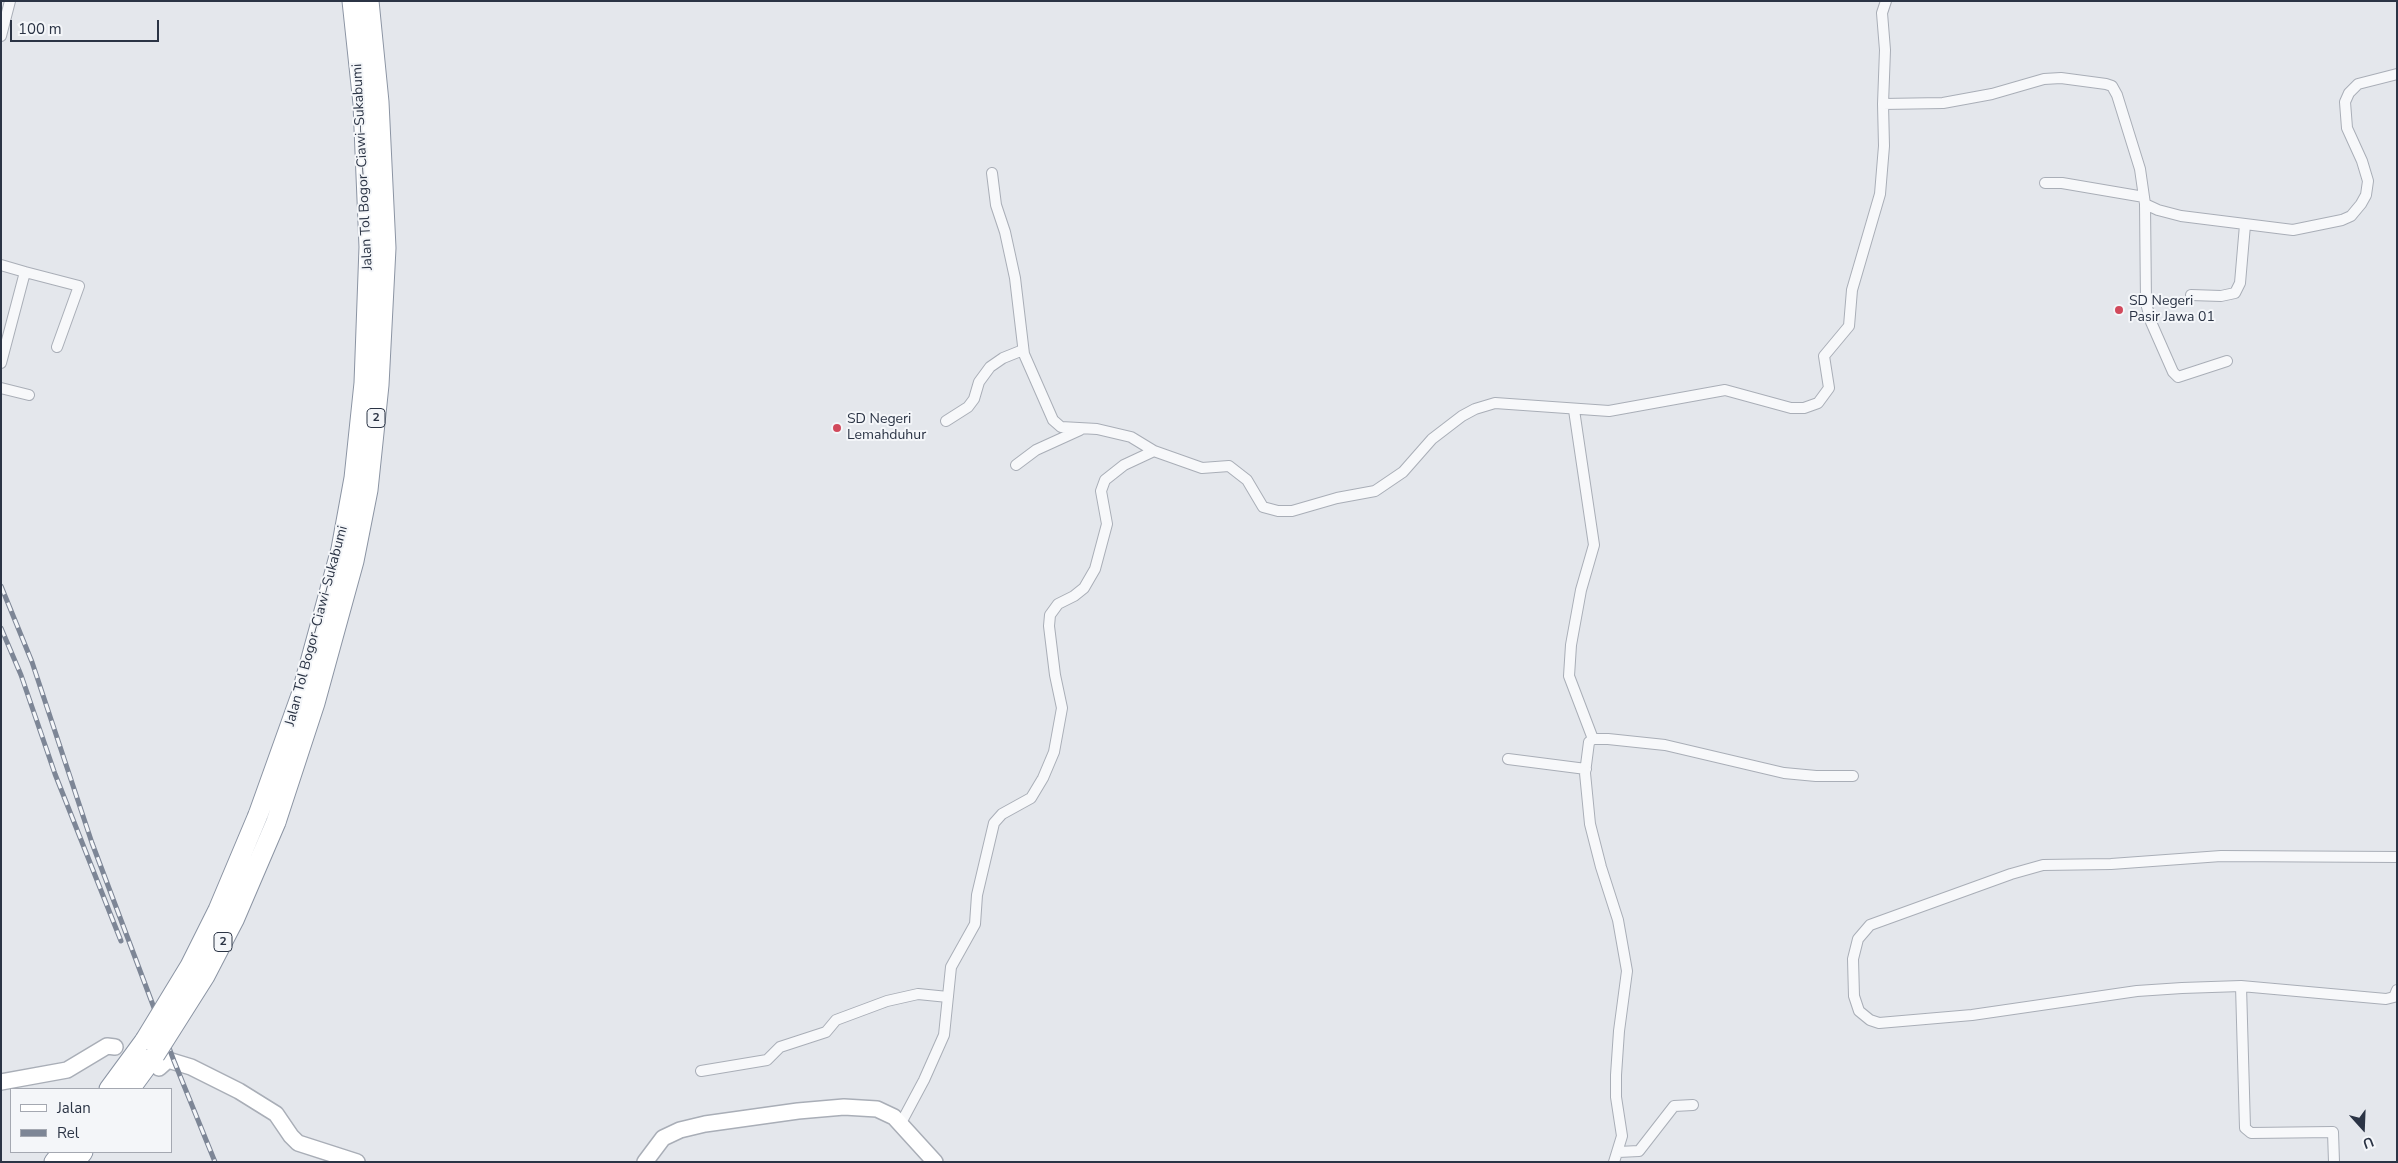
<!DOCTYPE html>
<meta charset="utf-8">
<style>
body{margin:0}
#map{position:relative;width:2398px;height:1163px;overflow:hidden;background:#e4e7ec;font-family:"Nunito Sans",sans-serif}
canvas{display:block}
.frame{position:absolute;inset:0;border:2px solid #2b3445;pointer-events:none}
.legend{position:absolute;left:10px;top:1088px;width:162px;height:65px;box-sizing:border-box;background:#f4f6f9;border:1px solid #a4a8b1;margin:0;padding:6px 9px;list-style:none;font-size:15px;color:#2b3445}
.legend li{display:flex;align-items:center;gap:10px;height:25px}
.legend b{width:25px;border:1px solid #a4a8b1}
.north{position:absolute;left:2338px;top:1103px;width:50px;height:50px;-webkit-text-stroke:4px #f4f6f9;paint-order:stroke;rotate:160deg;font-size:14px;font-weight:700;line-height:20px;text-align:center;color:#2b3445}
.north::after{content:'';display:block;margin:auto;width:18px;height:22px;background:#2b3445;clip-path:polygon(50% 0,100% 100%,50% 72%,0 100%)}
.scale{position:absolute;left:10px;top:20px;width:149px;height:22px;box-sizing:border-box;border:2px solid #2b3445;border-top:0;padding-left:6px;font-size:15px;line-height:18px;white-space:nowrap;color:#2b3445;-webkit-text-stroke:4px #f4f6f9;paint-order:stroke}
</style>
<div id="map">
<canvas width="2398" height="1163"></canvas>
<div class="frame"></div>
<ul class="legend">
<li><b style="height:6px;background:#fff"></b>Jalan</li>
<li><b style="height:6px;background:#7d8696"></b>Rel</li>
</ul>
<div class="north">U</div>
<div class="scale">100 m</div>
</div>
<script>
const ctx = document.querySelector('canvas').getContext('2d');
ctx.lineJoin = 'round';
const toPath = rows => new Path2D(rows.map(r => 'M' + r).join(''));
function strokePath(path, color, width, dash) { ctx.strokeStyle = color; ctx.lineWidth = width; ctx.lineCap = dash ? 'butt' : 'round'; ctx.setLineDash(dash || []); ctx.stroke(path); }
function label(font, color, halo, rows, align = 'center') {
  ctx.font = font + ' "Nunito Sans",sans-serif'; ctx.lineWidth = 4; ctx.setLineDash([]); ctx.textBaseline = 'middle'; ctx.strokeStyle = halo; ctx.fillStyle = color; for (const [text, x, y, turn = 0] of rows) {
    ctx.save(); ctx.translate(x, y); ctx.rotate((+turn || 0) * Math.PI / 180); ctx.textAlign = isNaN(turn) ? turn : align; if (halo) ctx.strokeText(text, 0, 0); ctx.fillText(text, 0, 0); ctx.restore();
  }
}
const street = toPath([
 [1,36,10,1],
 [1883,104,1943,103,1992,94,2044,79,2061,78,2106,84,2112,86,2117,95,2140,169,2145,204,2158,210,2181,216,2293,230,2342,220,2351,216,2361,204,2366,195,2368,181,2362,161,2347,128,2345,102,2349,93,2358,84,2397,74],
 [992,173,996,205,1005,232,1015,278,1024,354,1053,420,1061,427,1097,429,1131,437,1154,451],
 [2045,183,2062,183,2144,197],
 [2145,204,2146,303,2151,322,2173,372,2178,377,2227,361],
 [1,265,25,272],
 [2191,295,2221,296,2235,293,2240,283,2245,225],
 [1,363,25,272,79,286,57,347],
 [1,388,29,395],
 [1574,410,1594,545,1581,590,1571,645,1569,676,1593,739],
 [946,421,968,407,974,399,979,382,990,367,1003,358,1023,350],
 [1016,465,1036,450,1080,430],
 [1508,759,1586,769],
 [2397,857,2221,856,2111,864,2043,865,2011,874,1870,925,1858,939,1853,959,1854,996,1859,1011,1870,1020,1879,1023,1972,1015,2137,991,2182,988,2241,986,2386,999,2394,997,2397,990],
 [2241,986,2245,1128,2251,1133,2333,1132,2334,1162],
 [701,1071,767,1060,780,1047,826,1032,836,1020,887,1001,918,994,948,997],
 [901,1123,924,1080,944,1035,951,967,975,924,977,895,994,823,1002,814,1031,798,1043,778,1054,752,1062,708,1055,675,1049,626,1050,615,1058,604,1074,596,1084,588,1095,569,1107,524,1101,491,1105,480,1124,465,1154,451,1202,468,1229,466,1247,480,1263,507,1278,511,1292,511,1337,498,1375,491,1403,472,1432,439,1462,416,1475,409,1495,403,1609,411,1725,390,1791,408,1804,408,1818,403,1829,388,1824,356,1849,326,1852,290,1880,194,1884,146,1883,104,1885,50,1882,13,1886,1],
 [1618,1152,1639,1151,1674,1106,1693,1105],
 [1614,1162,1622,1136,1616,1097,1616,1075,1619,1031,1627,971,1618,920,1601,867,1590,824,1585,773,1589,742,1593,739,1608,739,1665,745,1784,773,1816,776,1853,776]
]);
const secondary = toPath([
 [159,1068,168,1060,191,1067,239,1091,276,1114,291,1136,298,1143,357,1162],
 [1,1082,67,1070,107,1046,115,1047],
 [645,1162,663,1138,680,1130,705,1124,798,1111,844,1107,877,1109,894,1117,935,1162]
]);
const highway = toPath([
 [258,815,301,695,341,549,354,478,364,383,369,247,363,104,352,1],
 [276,822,315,703,354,561,368,490,379,385,386,248,379,102,369,1],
 [109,1089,145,1040],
 [130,1089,155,1055],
 [54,1162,62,1152],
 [75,1162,83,1152]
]);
strokePath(street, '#a9aeb7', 12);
strokePath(secondary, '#a9aeb7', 18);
strokePath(highway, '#8b94a3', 21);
strokePath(street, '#f7f8fa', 10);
strokePath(secondary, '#fff', 15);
strokePath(highway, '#fff', 19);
const rail = toPath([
 [1,586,32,662,92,843,174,1061,215,1162],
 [1,628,21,675,55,774,121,941]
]);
strokePath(rail, '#7d8696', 5);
strokePath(rail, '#f4f6f9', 3, [9]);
const highwayBridge = toPath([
 [145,1040,190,966,218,910,258,815],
 [155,1055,205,976,234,920,276,822]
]);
strokePath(highwayBridge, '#8b94a3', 21, []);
strokePath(highwayBridge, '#fff', 19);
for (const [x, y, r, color] of [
 [2119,310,5,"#d1495b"],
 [837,428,5,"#d1495b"]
]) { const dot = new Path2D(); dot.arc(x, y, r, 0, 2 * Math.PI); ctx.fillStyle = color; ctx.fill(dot); strokePath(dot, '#f4f6f9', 2); }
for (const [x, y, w] of [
 [376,418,18],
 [223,942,18]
]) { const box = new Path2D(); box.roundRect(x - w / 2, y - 9.5, w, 19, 4); ctx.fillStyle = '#f4f6f9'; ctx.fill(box); strokePath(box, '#2b3445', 1); }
label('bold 12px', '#2b3445', null, [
 ["2",376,418],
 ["2",223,942]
]);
label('14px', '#2b3445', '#f4f6f9', [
 ["Jalan Tol Bogor–Ciawi–Sukabumi",363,167,-93],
 ["Jalan Tol Bogor–Ciawi–Sukabumi",317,626,-75]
]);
label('14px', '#2b3445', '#f4f6f9', [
 ["SD Negeri",2129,302],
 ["Pasir Jawa 01",2129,318],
 ["SD Negeri",847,420],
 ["Lemahduhur",847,436]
], 'left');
</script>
